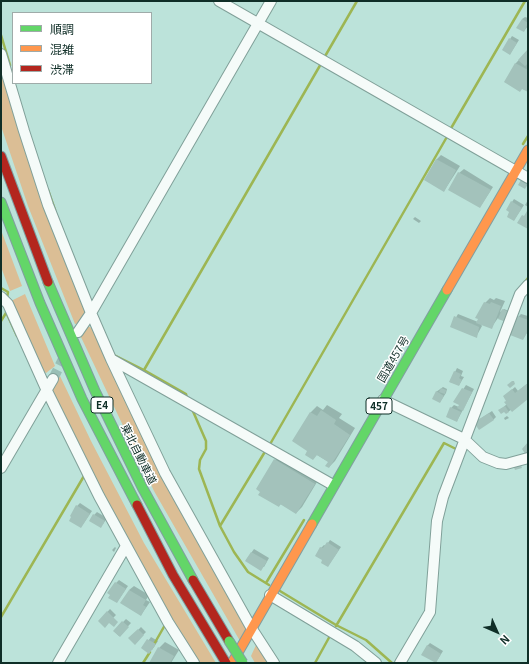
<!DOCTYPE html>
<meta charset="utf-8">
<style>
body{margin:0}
#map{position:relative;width:529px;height:664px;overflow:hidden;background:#bce3da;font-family:Georgia,"Noto Sans JP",serif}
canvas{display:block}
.frame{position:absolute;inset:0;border:2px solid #0f2e27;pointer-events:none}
.legend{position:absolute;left:12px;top:12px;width:140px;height:72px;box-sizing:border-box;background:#fff;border:1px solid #9faba9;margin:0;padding:5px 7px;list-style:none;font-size:12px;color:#0f2e27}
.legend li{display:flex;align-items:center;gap:8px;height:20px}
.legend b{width:20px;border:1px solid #9faba9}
.north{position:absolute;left:477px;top:612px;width:40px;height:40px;-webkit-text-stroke:3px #fff;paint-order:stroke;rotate:135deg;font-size:11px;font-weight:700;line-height:16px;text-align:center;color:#0f2e27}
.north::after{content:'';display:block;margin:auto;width:14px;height:18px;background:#0f2e27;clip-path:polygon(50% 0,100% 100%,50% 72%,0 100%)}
</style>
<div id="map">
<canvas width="529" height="664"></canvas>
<div class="frame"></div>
<ul class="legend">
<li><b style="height:5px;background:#63d668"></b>順調</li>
<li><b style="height:5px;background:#ff974d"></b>混雑</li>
<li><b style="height:5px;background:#b3261e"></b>渋滞</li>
</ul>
<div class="north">N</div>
</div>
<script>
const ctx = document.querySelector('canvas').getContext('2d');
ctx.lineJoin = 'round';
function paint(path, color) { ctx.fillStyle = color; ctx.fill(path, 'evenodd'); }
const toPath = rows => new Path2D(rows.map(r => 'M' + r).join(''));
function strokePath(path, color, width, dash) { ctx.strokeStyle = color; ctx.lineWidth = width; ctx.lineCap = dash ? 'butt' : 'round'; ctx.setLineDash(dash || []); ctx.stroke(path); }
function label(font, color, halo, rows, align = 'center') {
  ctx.font = font + ' Georgia,"Noto Sans JP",serif'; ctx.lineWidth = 3; ctx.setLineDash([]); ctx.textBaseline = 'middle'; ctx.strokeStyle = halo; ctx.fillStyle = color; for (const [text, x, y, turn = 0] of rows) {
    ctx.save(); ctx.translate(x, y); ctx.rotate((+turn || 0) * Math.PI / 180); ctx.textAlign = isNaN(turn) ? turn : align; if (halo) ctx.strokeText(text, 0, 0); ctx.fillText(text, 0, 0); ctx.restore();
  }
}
paint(toPath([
 [1,72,41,199,87,313,81,323,75,324,28,206,1,126],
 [1,230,22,286,10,291,1,267],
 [25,294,55,366,46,373,41,368,11,301],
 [88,326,93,329,162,479,243,614,246,628,240,641,154,491,80,335],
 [60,376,91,441,144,543,216,663,197,663,127,542,52,393,52,388],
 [256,645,262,649,271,663,255,663,251,656]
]), '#dbbe95');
paint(toPath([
 [525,17,528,18,528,26,524,31,522,19],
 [512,36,519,40,510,54,503,50],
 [528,50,527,63,528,91,505,82,516,63],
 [441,155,460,166,444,191,436,160],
 [464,169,493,187,480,207,459,173],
 [514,199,524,205,514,220,512,202],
 [528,200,528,207,525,205],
 [415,217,421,221,419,223,413,219],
 [490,298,494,300,496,298,505,301,500,312,504,309,509,311,505,321,498,318,491,328,480,323,482,326,476,337,451,326,458,314,478,322,485,303],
 [521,314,528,316,528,331,523,339,518,317],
 [457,368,463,371,461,376,464,377,459,385,450,382],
 [528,383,528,397,508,412,500,410,507,404,507,394,515,387,518,391],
 [466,385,474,389,457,421,451,408,454,405,459,407,460,404,455,402],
 [443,387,447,389,446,393,440,402,436,392],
 [327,405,342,414,339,418,355,428,335,461,329,467,329,462,293,441,311,412,317,406,323,410],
 [492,411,496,417,493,420,480,419],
 [507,416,509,418,505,420,504,418],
 [281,454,320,477,302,507,296,513,281,504,279,506,275,460],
 [80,503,92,511,81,527,77,506],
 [97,512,107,518,103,524,94,515],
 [330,540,341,547,328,566,324,560,321,548,324,545,326,546],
 [115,547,116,548,114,552,112,550],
 [254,549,269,558,264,567,246,560],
 [119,580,128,586,117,602,116,583],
 [134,586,149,595,146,600,150,602,141,615,129,590],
 [110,609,116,615,105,626,99,621],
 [126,619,131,623,119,636,114,631],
 [141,627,146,632,135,643,130,638],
 [151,637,158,641,152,650,143,648],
 [165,642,179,650,171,663,150,663,159,648],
 [430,643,443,651,438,659,427,646]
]), '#0003');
strokePath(toPath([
 [1,35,10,65],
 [324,58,357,1],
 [450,130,525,1],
 [523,144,528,136],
 [48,190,55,210],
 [524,283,528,278],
 [1,288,8,292,7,298],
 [6,312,17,336],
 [1,321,6,313],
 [114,355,144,370,186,394,187,398],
 [144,370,322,62],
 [192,409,206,441,206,449,200,460,199,469,220,526,234,552,248,572,269,585],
 [269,446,448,135],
 [220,526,266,450],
 [266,583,304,520],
 [280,591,336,625,366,640,392,663],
 [1,617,84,476,83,474],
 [336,626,444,443,458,450],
 [153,646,165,625],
 [143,663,150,652],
 [315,663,331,634]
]), '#9db653', 2.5);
paint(toPath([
 [522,19,528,23,524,32,516,28],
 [509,38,517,43,510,55,502,50],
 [528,49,528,63,525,66,518,60],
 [515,63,528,70,528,92,522,89,520,92,504,82],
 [436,159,456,170,444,192,424,180],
 [458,172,491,190,480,208,448,190],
 [521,180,528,184,525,189,518,185],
 [511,201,522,208,514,221,507,217,509,212,506,210],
 [527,211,528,212,528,229,517,223,522,215,524,216],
 [484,302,490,304,491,302,501,306,492,329,476,323,478,319,475,318],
 [502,309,509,312,506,322,498,319],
 [454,316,479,327,477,338,450,327],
 [517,316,528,320,528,331,523,340,510,335],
 [454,371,461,374,459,378,462,380,459,386,449,382],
 [512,381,514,381,515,384,510,388,507,385],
 [528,383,528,399,512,412,504,402,506,401,503,396,512,389,515,393],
 [441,388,446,390,445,394,439,392],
 [462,388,472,392,463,411,457,408,459,405,453,402],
 [436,391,444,396,440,403,432,399],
 [505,406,509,412,506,414,504,412,501,414,498,410],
 [450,407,461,412,457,422,446,417],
 [321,410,336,420,334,424,350,435,329,468,325,466,328,462,317,455,313,460,305,455,307,451,292,441,310,412,317,416],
 [489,413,494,420,479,430,475,424,477,423,476,421],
 [528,442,528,453,526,455,522,449],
 [274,459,315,484,296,514,280,504,279,507,258,495,260,492,256,489],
 [520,462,522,468,515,470,513,465],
 [76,505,90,514,81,528,69,521,71,517,70,516],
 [93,514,105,521,101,528,89,521],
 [327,542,339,550,328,567,321,563,322,560,315,556,320,547,323,548],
 [251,552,267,561,261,571,245,561],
 [115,582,126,589,117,603,108,598,110,595,107,593],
 [129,590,146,600,143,605,146,607,141,616,120,603],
 [107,611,118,622,114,627,109,623,105,628,98,621],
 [122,621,129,627,120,637,113,631],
 [138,629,144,635,135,645,128,638],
 [147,639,156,644,149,654,141,648],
 [427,645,441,654,436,663,421,655],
 [158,647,174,656,170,663,149,663]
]), '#a3c2bb');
strokePath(toPath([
 [53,379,64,357]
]), '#99bfb6', 10, [10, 5]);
const street = toPath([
 [219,1,528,178],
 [1,54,24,131,48,205,91,313,111,359,165,473,252,629,274,663],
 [1,297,8,304,47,391,99,496,168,622,194,663],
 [78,332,91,313,271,1],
 [111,359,333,485],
 [383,400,464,439,483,457,498,463,506,464,528,458],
 [1,468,53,379],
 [270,595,355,646,376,663],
 [58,663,126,546],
 [400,663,430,612,437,521,443,497,520,294,528,285]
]);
const fast = toPath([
 [1,202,40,303,82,399,137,505],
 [48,282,95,391,142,487,193,580],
 [312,524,447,290]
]);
const slow = toPath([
 [447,290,528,150],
 [232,663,312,524]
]);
const jam = toPath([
 [1,156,48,282],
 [137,505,173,575,226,663],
 [193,580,229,641]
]);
strokePath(street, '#80a099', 12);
strokePath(fast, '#819ea0', 11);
strokePath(slow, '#819ea0', 11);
strokePath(jam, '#819ea0', 11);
strokePath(street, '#f5fbf9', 10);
strokePath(fast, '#63d668', 9);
strokePath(slow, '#ff974d', 9);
strokePath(jam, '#b3261e', 9);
const fastBridge = toPath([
 [229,641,243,663]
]);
strokePath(fastBridge, '#819ea0', 11, []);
strokePath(fastBridge, '#63d668', 9);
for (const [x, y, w] of [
 [102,405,22],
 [379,406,26]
]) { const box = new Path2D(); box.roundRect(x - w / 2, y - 8, w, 16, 3); ctx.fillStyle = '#fff'; ctx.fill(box); strokePath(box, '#0f2e27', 1); }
label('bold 10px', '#0f2e27', null, [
 ["E4",102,405],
 ["457",379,406]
]);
label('11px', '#0f2e27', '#fff', [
 ["国道457号",393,359,-60],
 ["東北自動車道",139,454,64]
]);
</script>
